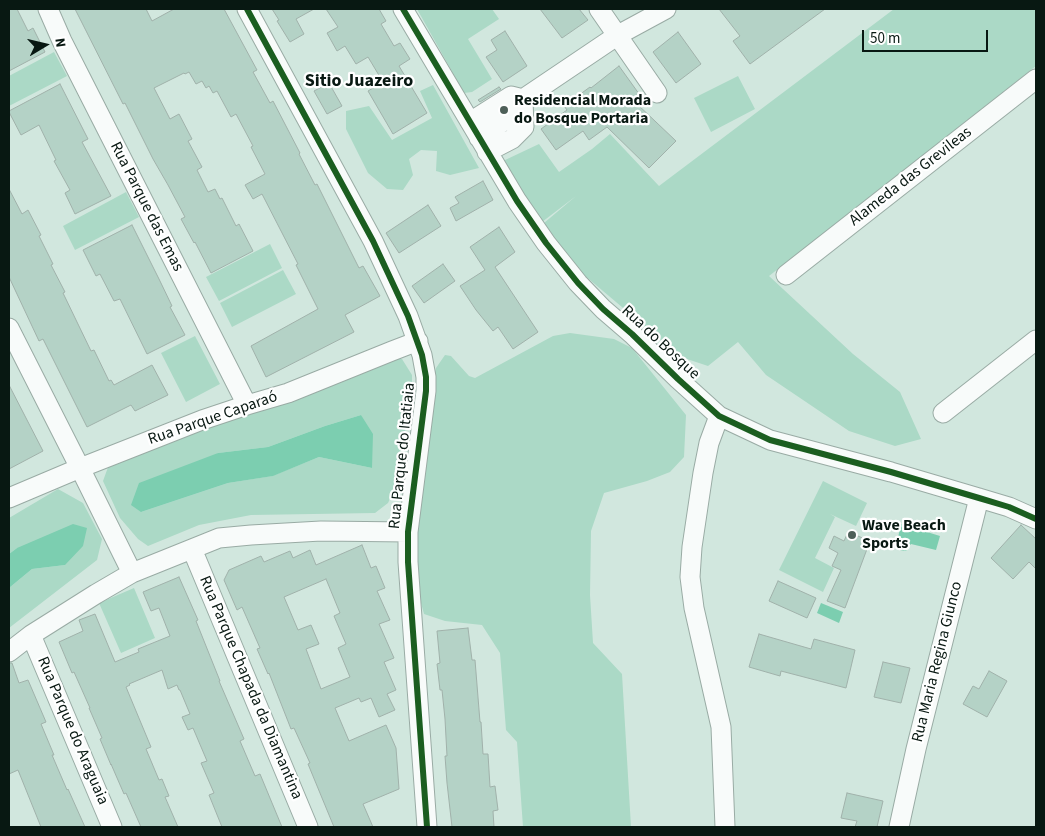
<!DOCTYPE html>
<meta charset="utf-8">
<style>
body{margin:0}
#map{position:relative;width:1045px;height:836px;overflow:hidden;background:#d1e7de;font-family:"Source Sans 3",sans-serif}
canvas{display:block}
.frame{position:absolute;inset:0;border:10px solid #081812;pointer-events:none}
.north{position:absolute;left:20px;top:20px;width:50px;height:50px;-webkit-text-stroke:4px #fff;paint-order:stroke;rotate:81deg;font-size:14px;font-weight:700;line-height:20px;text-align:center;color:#081812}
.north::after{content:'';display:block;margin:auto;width:18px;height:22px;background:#081812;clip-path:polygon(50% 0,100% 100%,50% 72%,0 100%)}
.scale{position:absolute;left:862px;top:30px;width:126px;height:22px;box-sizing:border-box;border:2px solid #081812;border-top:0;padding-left:6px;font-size:15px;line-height:18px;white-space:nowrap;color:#081812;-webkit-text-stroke:4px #fff;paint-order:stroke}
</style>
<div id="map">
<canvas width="1045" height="836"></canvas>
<div class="frame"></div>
<div class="north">N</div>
<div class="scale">50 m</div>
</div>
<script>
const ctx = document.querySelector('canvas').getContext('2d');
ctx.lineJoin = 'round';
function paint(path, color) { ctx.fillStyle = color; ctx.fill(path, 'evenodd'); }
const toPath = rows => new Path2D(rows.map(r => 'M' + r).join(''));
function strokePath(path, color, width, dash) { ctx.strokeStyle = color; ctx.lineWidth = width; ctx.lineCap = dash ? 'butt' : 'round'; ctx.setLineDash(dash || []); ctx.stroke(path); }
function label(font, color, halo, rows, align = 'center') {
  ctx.font = font + ' "Source Sans 3",sans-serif'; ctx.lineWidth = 4.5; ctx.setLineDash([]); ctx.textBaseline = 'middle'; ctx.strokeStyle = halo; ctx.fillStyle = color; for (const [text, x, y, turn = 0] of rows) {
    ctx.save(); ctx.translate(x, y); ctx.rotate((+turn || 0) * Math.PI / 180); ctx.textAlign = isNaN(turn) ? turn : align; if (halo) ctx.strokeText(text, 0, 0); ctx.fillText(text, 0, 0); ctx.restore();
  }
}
paint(toPath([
 [417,9,492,9,499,19,468,39,492,79,472,92,464,93],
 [894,9,1036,9,1036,66,769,276,853,354,900,392,921,439,895,446,849,431,766,375,738,342,708,366,681,357,577,269,544,223,576,196,542,222,517,187,503,161,539,144,559,172,592,149,610,134,659,186],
 [54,52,67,76,9,106,9,76],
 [738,76,755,109,711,132,694,98],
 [433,85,479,168,450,175,436,171,437,151,421,150,409,159,413,175,403,190,387,189,368,173,346,129,346,111,369,106,392,140,432,118,420,91],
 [126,192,139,217,75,250,63,226],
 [270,244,282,268,219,301,206,277],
 [283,270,296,294,232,327,220,303],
 [570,333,614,339,632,348,686,415,684,457,670,472,647,481,604,493,591,531,590,595,593,643,622,674,631,827,523,827,517,742,506,730,500,653,482,625,445,621,424,614,418,592,415,502,426,410,436,368,445,355,451,356,469,376,475,378,553,336],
 [195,336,220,384,186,402,161,353],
 [384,358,402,359,412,375,412,393,395,488,388,503,375,513,251,515,199,525,148,546,138,539,120,518,103,481,111,459],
 [361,415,372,468,319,457,272,476,228,483,141,512,218,453,268,447,325,426],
 [823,481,867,503,856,526,830,514,835,517,815,558,834,568,823,592,779,570],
 [58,489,83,503,102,539,97,560,9,628,9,588,32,569,65,565,17,548,9,554,9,518],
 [134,588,155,638,121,653,99,603]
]), '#abd9c6');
paint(toPath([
 [361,415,373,434,372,468,319,457,273,476,228,483,141,512,131,505,139,483,218,453,268,447,325,426],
 [73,524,87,528,83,546,65,565,32,569,9,588,9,554,17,548],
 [901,524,940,536,936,550,911,544,906,551,900,550,899,547,898,542,897,542],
 [821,603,843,612,839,623,817,613]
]), '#7cceb0');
const building = toPath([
 [9,9,17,9,28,31,33,28,45,52,9,71,9,9],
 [75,9,146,9,152,21,174,9,224,9,257,70,253,72,270,103,273,101,300,153,299,154,315,185,317,184,359,268,363,266,380,296,345,315,354,332,266,377,251,346,318,309,296,265,298,264,262,194,253,199,245,185,265,174,251,147,253,146,236,114,231,117,217,91,213,93,209,86,206,88,202,81,196,84,189,72,185,74,184,73,154,88,170,119,179,114,192,139,188,141,202,167,197,170,208,192,215,189,220,199,222,198,236,226,239,224,253,251,211,273,195,242,194,243,181,219,185,217,168,185,153,159,125,103,123,104,75,9],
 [272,9,314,9,296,19,304,34,290,42,277,21,279,20,272,9],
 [326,9,379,9,386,21,381,24,394,46,400,43,410,59,399,66,427,113,393,134,368,91,383,82,368,57,356,64,345,46,337,51,327,33,338,27,326,9],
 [540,9,579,9,588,20,562,38,540,9],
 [719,9,825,9,750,64,733,41,740,36,719,9],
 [505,31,527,66,503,82,486,57,497,50,491,40,505,31],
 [678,32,701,64,676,83,653,52,678,32],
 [619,66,642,98,636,103,676,141,649,168,607,127,589,140,583,131,556,150,541,129,567,110,564,106,590,87,591,88,619,66],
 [329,83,342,106,327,114,314,91,329,83],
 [60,84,88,139,82,142,111,196,75,214,65,193,70,190,54,161,56,160,39,125,21,135,9,112,9,111,60,84],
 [499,87,501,89,480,102,478,100,499,87],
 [483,181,493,200,456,221,450,208,459,203,455,197,483,181],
 [9,189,22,214,28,210,41,235,39,236,53,264,51,265,65,292,63,293,91,351,94,350,109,381,111,380,114,385,152,365,168,395,135,411,131,405,87,427,43,339,39,341,9,277,9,189],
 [428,205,441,226,399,253,386,233,428,205],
 [132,225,159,279,172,306,170,307,185,335,147,354,120,299,114,301,100,274,96,276,83,250,132,225],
 [499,227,515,252,495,267,538,332,513,349,498,327,493,331,476,310,460,286,485,270,470,247,499,227],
 [443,264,455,281,424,303,412,286,443,264],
 [9,385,43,451,9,469,9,385],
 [1021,525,1036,539,1036,569,1029,562,1013,579,991,558,1021,525],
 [848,532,870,541,845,608,827,601,841,570,832,566,838,553,829,548,834,536,844,541,848,532],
 [362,545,371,568,376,566,385,588,377,591,390,620,379,624,394,658,384,662,396,690,387,694,395,710,379,717,371,698,361,702,359,698,335,708,349,741,386,725,396,748,399,789,363,804,373,827,334,827,308,764,310,763,294,728,291,729,269,673,268,674,257,649,260,648,242,607,237,610,224,580,229,570,261,556,264,562,290,551,293,558,310,550,316,565,362,545],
 [326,579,340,613,334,616,346,644,338,648,350,677,321,689,306,649,319,644,311,625,298,630,284,597,326,579],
 [179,577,198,620,196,621,220,681,219,681,244,739,240,741,255,776,260,774,282,827,222,827,209,795,214,793,201,763,207,761,193,728,188,730,182,717,190,714,180,690,179,690,177,685,168,689,162,670,129,684,130,685,126,687,151,747,146,749,159,780,162,779,169,796,165,797,178,827,141,827,126,793,124,794,111,764,111,765,100,739,102,738,89,708,90,708,74,672,72,673,59,642,83,631,79,620,95,614,115,662,139,652,138,649,170,636,159,608,151,611,143,592,179,577],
 [778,581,816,598,807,618,769,601,778,581],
 [468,628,472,660,475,660,480,722,481,722,483,754,488,754,490,787,495,786,498,810,493,811,494,827,452,827,447,783,445,756,447,756,445,719,442,690,440,690,437,664,440,663,437,631,468,628],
 [759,634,811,649,814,639,855,650,846,688,781,671,780,676,749,667,759,634],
 [883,662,910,668,901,703,874,697,883,662],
 [9,663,12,663,19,683,28,680,46,722,41,724,54,755,52,755,67,790,68,789,85,827,41,827,18,770,9,774,9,663],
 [989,671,1007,681,987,717,963,704,973,686,979,689,989,671],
 [847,793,883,801,877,827,855,827,857,821,841,818,847,793]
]);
paint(building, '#b4d2c6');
strokePath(building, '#a0b1aa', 1);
const minor = toPath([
 [48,9,62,41,247,405],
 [247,9,373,241,408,316,422,355,426,377,426,391,408,532,408,562,427,827],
 [403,9,517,201,546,243,578,283,603,309,632,334,678,379,719,416,770,440,891,472,979,498,1009,507,1036,519],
 [599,9,657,93],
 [470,122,511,96,523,99],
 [479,138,510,117,523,99,618,35,666,9],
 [487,152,512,139,524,127,523,99],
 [786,275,1036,79],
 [9,328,80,468,132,573],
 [943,413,1036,340],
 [719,416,709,443,703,473,692,547,690,577,694,608,721,727,725,827],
 [9,498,80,468,202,420,247,405,288,393,392,351,418,341],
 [192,549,308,827],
 [31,635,112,827],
 [9,652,31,635,96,594,132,573,219,538,251,535,321,531,408,532],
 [899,827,916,749,979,498]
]);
strokePath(minor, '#99aba4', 21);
strokePath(minor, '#f8fbfa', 19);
strokePath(toPath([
 [247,9,373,241,408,316,422,355,426,377,426,391,408,532,408,562,427,827],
 [403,9,517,201,546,243,578,283,603,309,632,334,678,379,719,416,770,440,891,472,979,498,1009,507,1036,519]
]), '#1b5e20', 6);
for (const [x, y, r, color] of [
 [504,110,5,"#4e6059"],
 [852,535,5,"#4e6059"]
]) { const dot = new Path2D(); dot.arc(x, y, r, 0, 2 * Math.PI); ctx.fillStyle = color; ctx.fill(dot); strokePath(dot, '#fff', 2); }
label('bold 16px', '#081812', '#fff', [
 ["Residencial Morada",514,101],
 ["do Bosque Portaria",514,119],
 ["Wave Beach",862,526],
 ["Sports",862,544]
], 'left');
label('16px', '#081812', '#fff', [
 ["Alameda das Grevileas",911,177,-38],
 ["Rua Parque das Emas",146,207,63],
 ["Rua do Bosque",660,343,43],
 ["Rua Parque Caparaó",213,419,-19],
 ["Rua Parque do Itatiaia",403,456,-84],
 ["Rua Maria Regina Giunco",938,662,-76],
 ["Rua Parque Chapada da Diamantina",250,688,67],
 ["Rua Parque do Araguaia",72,731,67]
]);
label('bold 18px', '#081812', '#fff', [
 ["Sitio Juazeiro",359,82]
]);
</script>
